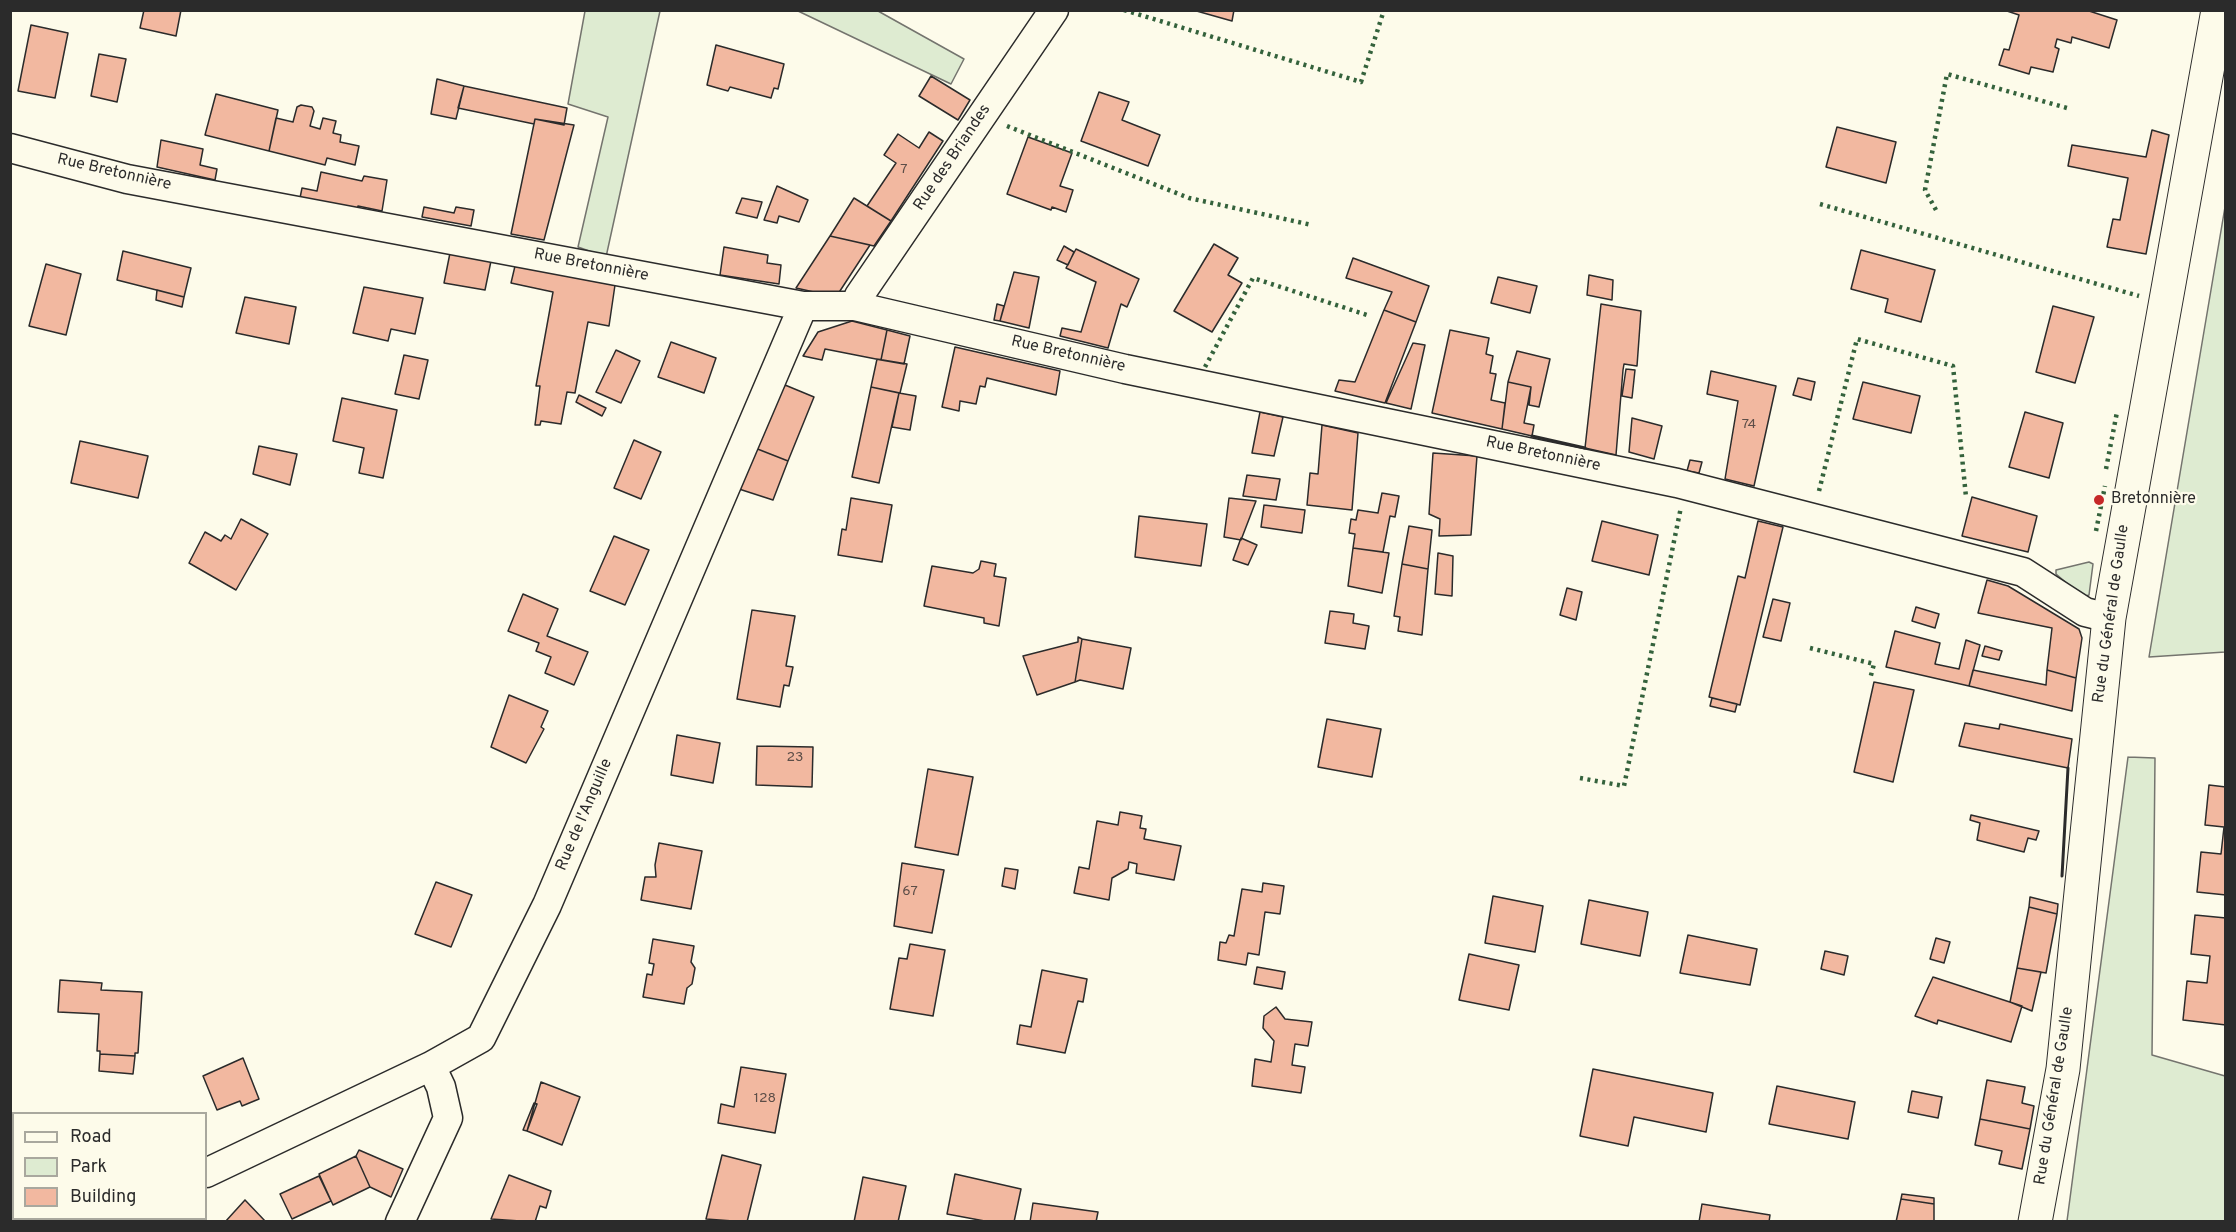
<!DOCTYPE html>
<meta charset="utf-8">
<style>
body{margin:0}
#map{position:relative;width:2236px;height:1232px;overflow:hidden;background:#fdfbea;font-family:Overpass,sans-serif}
canvas{display:block}
.frame{position:absolute;inset:0;border:12px solid #2b2b2b;pointer-events:none}
.legend{position:absolute;left:12px;top:1112px;width:195px;height:108px;box-sizing:border-box;background:#fdfbea;border:2px solid #a9a89e;margin:0;padding:8px 10px;list-style:none;font-size:18px;color:#2b2b2b}
.legend li{display:flex;align-items:center;gap:12px;height:30px}
.legend b{width:30px;border:2px solid #a9a89e}
</style>
<div id="map">
<canvas width="2236" height="1232"></canvas>
<div class="frame"></div>
<ul class="legend">
<li><b style="height:8px;background:#fdfbea"></b>Road</li>
<li><b style="height:16px;background:#deebd1"></b>Park</li>
<li><b style="height:16px;background:#f2b8a0"></b>Building</li>
</ul>
</div>
<script>
const ctx = document.querySelector('canvas').getContext('2d');
ctx.lineJoin = 'round';
function paint(path, color) { ctx.fillStyle = color; ctx.fill(path, 'evenodd'); }
const toPath = rows => new Path2D(rows.map(r => 'M' + r).join(''));
function strokePath(path, color, width, dash) { ctx.strokeStyle = color; ctx.lineWidth = width; ctx.lineCap = dash ? 'butt' : 'round'; ctx.setLineDash(dash || []); ctx.stroke(path); }
function label(font, color, halo, rows, align = 'center') {
  ctx.font = font + ' Overpass,sans-serif'; ctx.lineWidth = 4.5; ctx.setLineDash([]); ctx.textBaseline = 'middle'; ctx.strokeStyle = halo; ctx.fillStyle = color; for (const [text, x, y, turn = 0] of rows) {
    ctx.save(); ctx.translate(x, y); ctx.rotate((+turn || 0) * Math.PI / 180); ctx.textAlign = isNaN(turn) ? turn : align; if (halo) ctx.strokeText(text, 0, 0); ctx.fillText(text, 0, 0); ctx.restore();
  }
}
const green = toPath([
 [585,11,660,11,606,257,578,247,608,117,568,104,585,11],
 [798,11,878,11,964,59,951,84,798,11],
 [2225,207,2225,652,2149,657,2225,207],
 [2089,562,2093,564,2089,595,2083,597,2056,574,2056,570,2089,562],
 [2128,757,2155,758,2152,1055,2225,1076,2225,1221,2067,1221,2128,757]
]);
paint(green, '#deebd1');
strokePath(green, '#74746e', 1.5);
const building = toPath([
 [144,10,181,10,176,36,140,28,144,10],
 [1193,10,1234,10,1232,21,1193,10],
 [2004,10,2086,10,2117,20,2109,48,2072,37,2071,43,2057,39,2055,47,2059,49,2053,72,2031,67,2029,74,1999,65,2004,49,2009,50,2019,15,2004,10],
 [31,25,68,33,55,98,18,91,31,25],
 [716,45,784,64,778,89,774,88,771,98,730,87,728,91,707,85,716,45],
 [99,54,126,59,117,102,91,96,99,54],
 [931,76,970,100,958,120,919,96,931,76],
 [437,79,464,86,456,119,431,114,437,79],
 [464,86,567,108,564,125,535,119,534,124,458,108,464,86],
 [1099,92,1129,102,1122,120,1160,135,1148,166,1081,141,1099,92],
 [216,94,278,110,269,151,205,135,216,94],
 [301,105,312,107,314,111,310,126,320,129,323,118,336,121,333,133,341,135,340,142,359,146,355,165,327,158,325,165,269,151,276,118,293,122,297,107,301,105],
 [535,119,574,125,544,240,511,234,535,119],
 [1837,127,1896,142,1886,183,1826,167,1837,127],
 [2152,130,2169,135,2146,254,2107,247,2113,219,2120,220,2128,178,2068,166,2072,145,2146,157,2152,130],
 [929,132,943,141,891,221,867,206,896,163,884,155,898,134,919,148,929,132],
 [1028,137,1072,153,1060,186,1073,190,1066,212,1052,207,1051,210,1007,194,1028,137],
 [161,140,203,149,200,165,217,169,215,180,157,167,161,140],
 [321,172,362,181,364,176,387,180,382,211,358,206,357,210,300,198,302,188,317,191,321,172],
 [777,186,808,200,799,222,779,216,777,223,764,220,777,186],
 [742,198,762,202,757,218,736,213,742,198],
 [854,198,891,221,874,246,830,236,854,198],
 [424,207,454,213,456,207,474,210,471,226,422,217,424,207],
 [830,236,870,245,836,297,796,288,830,236],
 [1214,244,1238,258,1228,275,1242,283,1212,332,1174,311,1214,244],
 [1064,246,1074,252,1068,265,1057,260,1064,246],
 [724,247,768,255,767,263,781,265,779,284,720,275,724,247],
 [1076,249,1139,279,1127,307,1121,304,1108,348,1060,336,1062,328,1081,332,1096,282,1066,268,1076,249],
 [1861,250,1935,270,1921,322,1885,312,1888,299,1851,289,1861,250],
 [123,251,191,268,184,297,117,280,123,251],
 [450,253,491,261,485,290,444,283,450,253],
 [1353,258,1429,286,1416,322,1384,310,1392,292,1346,278,1353,258],
 [46,264,81,274,66,335,29,326,46,264],
 [515,266,615,285,609,326,588,322,575,393,567,392,561,424,541,421,540,425,535,425,540,386,536,386,553,292,511,283,515,266],
 [1014,272,1039,277,1029,328,1000,321,1014,272],
 [1589,275,1613,280,1612,300,1587,295,1589,275],
 [1498,277,1537,286,1530,313,1491,303,1498,277],
 [364,287,423,298,415,334,391,329,388,341,353,333,364,287],
 [157,290,184,297,182,307,156,300,157,290],
 [245,297,296,307,289,344,236,333,245,297],
 [997,304,1004,306,1000,321,994,320,997,304],
 [1601,304,1641,311,1637,366,1624,364,1623,370,1616,455,1585,448,1601,304],
 [2053,306,2094,317,2075,383,2036,372,2053,306],
 [1384,310,1416,322,1385,403,1335,391,1339,380,1355,382,1384,310],
 [852,321,887,330,881,360,825,349,822,360,803,356,818,332,852,321],
 [887,330,910,336,904,364,881,360,887,330],
 [1450,330,1489,338,1486,354,1493,356,1490,373,1496,374,1491,400,1505,403,1502,429,1432,413,1450,330],
 [671,342,716,358,704,393,658,377,671,342],
 [1413,343,1425,345,1411,409,1386,403,1413,343],
 [955,347,1060,371,1056,395,987,378,985,387,980,386,976,404,960,401,959,411,942,407,955,347],
 [616,350,640,361,621,403,596,392,616,350],
 [1517,351,1550,359,1539,407,1529,405,1531,387,1508,382,1517,351],
 [404,355,428,360,419,399,395,394,404,355],
 [877,359,907,364,900,393,871,387,877,359],
 [1626,369,1635,370,1632,398,1622,396,1626,369],
 [1711,371,1776,386,1754,486,1725,479,1738,401,1707,394,1711,371],
 [1798,378,1815,382,1811,400,1793,395,1798,378],
 [1508,382,1531,387,1524,423,1534,425,1532,436,1502,429,1508,382],
 [1863,382,1920,396,1911,433,1853,419,1863,382],
 [785,385,814,397,788,461,755,448,774,404,785,385],
 [871,387,899,393,879,483,852,477,871,387],
 [899,393,916,396,910,430,892,427,899,393],
 [579,395,606,408,602,416,576,402,579,395],
 [342,398,397,410,383,478,359,473,364,448,333,441,342,398],
 [1260,412,1283,417,1274,456,1252,453,1260,412],
 [2025,412,2063,423,2049,478,2009,467,2025,412],
 [1632,418,1662,426,1654,459,1629,452,1632,418],
 [1322,425,1358,433,1352,510,1307,505,1310,473,1318,474,1322,425],
 [634,440,661,452,641,499,614,488,634,440],
 [80,441,148,456,138,498,71,483,80,441],
 [259,446,297,454,290,485,253,474,259,446],
 [755,448,788,461,773,500,739,489,755,448],
 [1433,453,1477,456,1471,535,1439,536,1440,519,1429,514,1433,453],
 [1690,460,1702,462,1699,473,1687,471,1690,460],
 [1247,475,1280,479,1276,500,1243,496,1247,475],
 [1382,493,1399,496,1395,517,1390,516,1383,552,1353,548,1355,534,1349,533,1351,519,1356,520,1358,510,1378,513,1382,493],
 [1972,497,2037,516,2028,552,1962,536,1972,497],
 [851,498,892,505,882,562,838,555,842,529,846,530,851,498],
 [1229,498,1256,501,1241,540,1224,537,1229,498],
 [1264,505,1305,510,1302,533,1261,527,1264,505],
 [1139,516,1207,524,1201,566,1135,557,1139,516],
 [241,519,268,534,236,590,189,563,205,532,221,541,225,535,231,539,241,519],
 [1602,521,1658,535,1649,575,1592,561,1602,521],
 [1758,521,1783,527,1740,705,1709,697,1738,576,1745,578,1758,521],
 [1409,526,1432,530,1428,569,1402,564,1409,526],
 [614,536,649,550,625,605,590,591,614,536],
 [1241,538,1257,545,1248,565,1233,560,1241,538],
 [1353,548,1389,553,1382,593,1348,586,1353,548],
 [1438,553,1453,556,1452,596,1435,594,1438,553],
 [981,561,996,564,994,576,1006,578,999,626,984,623,984,618,924,606,932,566,973,573,979,569,981,561],
 [1402,564,1428,569,1422,635,1398,631,1400,617,1394,616,1402,564],
 [1987,580,2008,586,2079,629,2082,638,2076,678,2047,670,2052,628,1978,613,1987,580],
 [1567,588,1582,592,1576,620,1560,615,1567,588],
 [523,594,558,609,547,636,588,652,574,685,545,673,551,657,536,651,539,643,508,631,523,594],
 [1773,599,1790,603,1781,641,1763,637,1773,599],
 [1916,607,1939,614,1935,628,1912,621,1916,607],
 [752,610,795,616,786,666,793,667,789,686,784,685,780,707,737,699,752,610],
 [1330,611,1354,614,1353,623,1369,626,1365,649,1325,643,1330,611],
 [1895,631,1940,643,1935,664,1959,669,1966,640,1980,645,1969,686,1886,667,1895,631],
 [1078,637,1082,639,1075,682,1037,695,1023,656,1078,642,1078,637],
 [1082,639,1131,648,1123,689,1080,680,1075,682,1082,639],
 [1985,646,2002,651,1999,660,1982,656,1985,646],
 [1973,670,2046,685,2047,670,2076,678,2072,711,1969,686,1973,670],
 [1874,682,1914,690,1893,782,1854,772,1874,682],
 [509,695,548,711,541,727,544,729,526,763,491,747,509,695],
 [1712,698,1737,704,1735,712,1710,706,1712,698],
 [1327,719,1381,729,1372,777,1318,767,1327,719],
 [1965,723,1999,729,2000,724,2072,739,2068,768,1959,746,1965,723],
 [677,735,720,743,713,783,671,775,677,735],
 [757,746,813,747,812,787,756,785,757,746],
 [928,769,973,777,958,855,915,847,928,769],
 [2209,785,2226,787,2226,895,2197,892,2201,852,2221,854,2224,827,2205,825,2209,785],
 [1120,812,1142,816,1140,828,1146,829,1144,839,1181,846,1174,880,1136,873,1137,864,1129,862,1128,869,1112,878,1109,900,1074,893,1079,867,1089,869,1097,821,1118,825,1120,812],
 [1971,815,2039,831,2036,840,2028,838,2024,852,1977,840,1980,823,1970,820,1971,815],
 [659,843,702,851,691,909,641,900,645,877,656,877,655,865,659,843],
 [902,863,944,870,932,933,894,926,902,863],
 [1005,868,1018,870,1015,889,1002,886,1005,868],
 [436,882,472,895,451,947,415,934,436,882],
 [1263,883,1284,886,1280,914,1265,912,1259,955,1248,953,1246,965,1218,960,1220,942,1226,943,1229,935,1234,936,1242,889,1262,892,1263,883],
 [1493,896,1543,906,1535,952,1485,943,1493,896],
 [2030,897,2058,904,2057,914,2029,907,2030,897],
 [1589,900,1648,912,1640,956,1581,944,1589,900],
 [2029,907,2057,914,2046,973,2017,968,2029,907],
 [2195,915,2226,918,2226,1025,2183,1020,2187,981,2207,983,2210,956,2191,954,2195,915],
 [1688,935,1757,949,1750,985,1680,973,1688,935],
 [1936,938,1950,942,1944,963,1930,959,1936,938],
 [653,939,694,946,691,962,695,968,692,984,687,988,684,1004,643,997,647,974,652,975,654,964,649,963,653,939],
 [910,944,945,950,933,1016,890,1009,899,958,907,959,910,944],
 [1825,951,1848,956,1844,975,1821,969,1825,951],
 [1469,954,1519,965,1509,1010,1459,1000,1469,954],
 [1257,967,1285,972,1282,989,1254,984,1257,967],
 [2017,968,2041,972,2032,1011,2010,1002,2017,968],
 [1042,970,1087,979,1083,1002,1078,1001,1065,1053,1017,1044,1020,1025,1031,1027,1042,970],
 [1933,977,2022,1006,2011,1042,1938,1020,1937,1024,1915,1016,1933,977],
 [60,980,102,983,101,990,142,992,138,1053,135,1053,135,1056,100,1054,100,1051,97,1051,99,1014,58,1012,60,980],
 [1276,1007,1285,1019,1312,1022,1308,1046,1295,1044,1292,1065,1305,1067,1301,1093,1252,1086,1255,1059,1271,1062,1274,1041,1263,1028,1264,1016,1276,1007],
 [100,1054,135,1056,133,1074,99,1071,100,1054],
 [243,1058,259,1099,242,1106,240,1101,217,1110,203,1076,243,1058],
 [741,1067,786,1074,775,1133,718,1123,721,1104,734,1107,741,1067],
 [1593,1069,1713,1093,1706,1132,1634,1117,1628,1146,1580,1136,1593,1069],
 [1987,1080,2025,1087,2022,1103,2034,1106,2030,1129,1980,1119,1987,1080],
 [541,1082,580,1097,562,1145,527,1131,541,1082],
 [1777,1086,1855,1102,1848,1139,1769,1124,1777,1086],
 [1912,1091,1942,1097,1938,1118,1908,1112,1912,1091],
 [534,1103,537,1104,527,1131,523,1130,534,1103],
 [1980,1119,2030,1129,2022,1169,1999,1164,2002,1151,1975,1145,1980,1119],
 [359,1150,403,1169,391,1197,370,1187,356,1156,359,1150],
 [722,1155,761,1165,747,1222,706,1219,722,1155],
 [356,1156,370,1187,333,1205,319,1174,356,1156],
 [955,1174,1021,1189,1014,1222,990,1222,947,1214,955,1174],
 [509,1175,551,1191,546,1208,540,1206,535,1222,491,1219,509,1175],
 [319,1176,331,1201,292,1219,280,1194,319,1176],
 [863,1177,906,1186,898,1222,854,1222,863,1177],
 [14,1187,14,1218,54,1218,48,1222,10,1222,10,1189,14,1187],
 [1902,1194,1934,1198,1934,1204,1901,1199,1902,1194],
 [1901,1199,1934,1204,1934,1222,1896,1222,1901,1199],
 [245,1200,266,1222,225,1222,245,1200],
 [1033,1203,1098,1212,1096,1222,1030,1222,1033,1203],
 [1702,1204,1770,1215,1769,1222,1699,1222,1702,1204]
]);
paint(building, '#f2b8a0');
strokePath(building, '#2b2b2b', 1.5);
const street = toPath([
 [10,148,127,179,803,306,855,306,1125,369,1677,483,2023,572,2085,612,2109,618],
 [855,306,859,296,1054,10],
 [206,1173,431,1066,481,1038,547,905,803,306],
 [104,1222,110,1218],
 [400,1222,448,1118,441,1087,431,1066]
]);
const secondary = toPath([
 [2035,1222,2063,1069,2109,618,2218,10]
]);
strokePath(street, '#2b2b2b', 31);
strokePath(secondary, '#2b2b2b', 35);
strokePath(street, '#fdfbea', 28);
strokePath(secondary, '#fdfbea', 33);
strokePath(toPath([
 [1124,10,1361,82,1384,10],
 [1007,126,1189,198,1312,225],
 [1820,204,2139,296],
 [1936,210,1925,190,1947,74,2067,108],
 [1205,367,1253,278,1367,315],
 [2106,469,2117,412],
 [1819,491,1857,339,1953,366,1966,497],
 [2096,531,2105,486],
 [1810,648,1874,664,1870,679],
 [1580,778,1624,786,1681,507]
]), '#34623c', 4.5, [3, 4.5]);
strokePath(toPath([
 [1532,436,1585,448],
 [2062,876,2068,768]
]), '#2b2b2b', 3);
for (const [x, y, r, color] of [
 [2099,500,6,"#c62828"]
]) { const dot = new Path2D(); dot.arc(x, y, r, 0, 2 * Math.PI); ctx.fillStyle = color; ctx.fill(dot); strokePath(dot, '#fdfbea', 2); }
label('14px', '#5d4e48', null, [
 ["7",904,170],
 ["74",1749,425],
 ["23",795,758],
 ["67",910,892],
 ["128",765,1099]
]);
label('16px', '#2b2b2b', '#fdfbea', [
 ["Rue des Briandes",953,158,-56],
 ["Rue Bretonnière",114,173,13],
 ["Rue Bretonnière",591,266,11],
 ["Rue Bretonnière",1068,355,13],
 ["Rue Bretonnière",1543,455,12],
 ["Rue du Général de Gaulle",2112,614,-82],
 ["Rue de l'Anguille",585,815,-67],
 ["Rue du Général de Gaulle",2055,1096,-81]
]);
label('16px', '#2b2b2b', '#fdfbea', [
 ["Bretonnière",2111,500]
], 'left');
</script>
